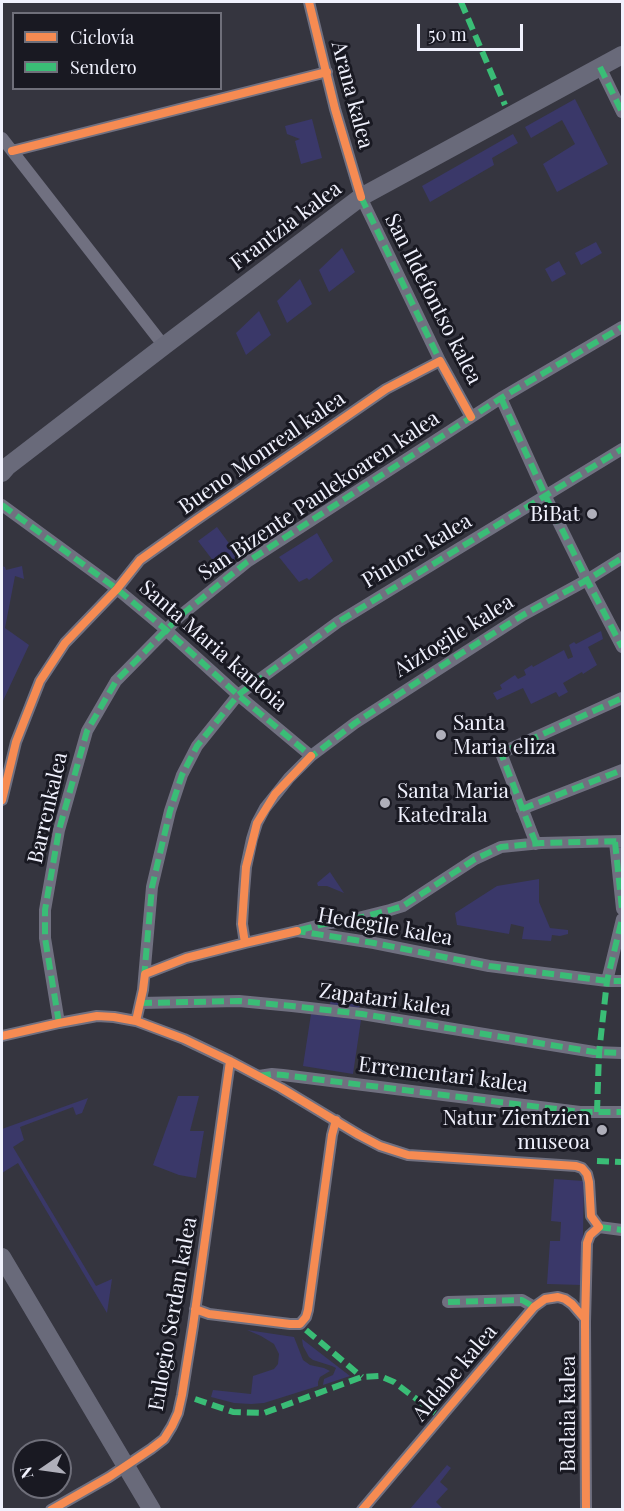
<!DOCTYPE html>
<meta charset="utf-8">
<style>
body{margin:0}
#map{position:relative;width:624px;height:1511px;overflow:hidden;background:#35353f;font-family:"Playfair Display",serif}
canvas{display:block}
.frame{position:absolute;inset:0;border:3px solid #f0f1fd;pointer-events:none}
.legend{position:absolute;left:12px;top:12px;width:210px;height:78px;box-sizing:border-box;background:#191922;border:2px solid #6f6f7a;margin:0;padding:8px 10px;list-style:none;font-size:18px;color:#f0f1fd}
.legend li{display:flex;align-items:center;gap:12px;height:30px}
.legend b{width:30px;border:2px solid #6f6f7a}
.north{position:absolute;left:12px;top:1439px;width:60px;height:60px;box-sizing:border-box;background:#191922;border:2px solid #6f6f7a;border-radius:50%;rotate:257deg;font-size:16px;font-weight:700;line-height:24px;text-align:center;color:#f0f1fd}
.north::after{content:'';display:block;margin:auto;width:21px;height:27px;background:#afafba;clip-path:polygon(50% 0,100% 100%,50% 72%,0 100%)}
.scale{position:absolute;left:417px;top:24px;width:106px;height:27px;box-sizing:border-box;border:3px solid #f0f1fd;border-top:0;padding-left:8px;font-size:18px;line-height:21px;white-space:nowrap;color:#f0f1fd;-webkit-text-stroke:4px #191922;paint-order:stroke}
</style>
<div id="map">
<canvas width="624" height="1511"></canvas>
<div class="frame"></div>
<ul class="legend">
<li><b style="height:8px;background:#f68b52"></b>Ciclovía</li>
<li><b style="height:8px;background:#3abd76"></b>Sendero</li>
</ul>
<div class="north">N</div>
<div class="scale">50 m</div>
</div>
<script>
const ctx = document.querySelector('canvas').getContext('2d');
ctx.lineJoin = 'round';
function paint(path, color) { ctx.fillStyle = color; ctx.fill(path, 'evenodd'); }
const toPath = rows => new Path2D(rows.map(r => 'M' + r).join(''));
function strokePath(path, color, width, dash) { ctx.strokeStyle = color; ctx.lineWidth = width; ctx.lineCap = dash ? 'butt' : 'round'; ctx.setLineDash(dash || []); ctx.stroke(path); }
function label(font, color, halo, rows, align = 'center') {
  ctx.font = font + ' "Playfair Display",serif'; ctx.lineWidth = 6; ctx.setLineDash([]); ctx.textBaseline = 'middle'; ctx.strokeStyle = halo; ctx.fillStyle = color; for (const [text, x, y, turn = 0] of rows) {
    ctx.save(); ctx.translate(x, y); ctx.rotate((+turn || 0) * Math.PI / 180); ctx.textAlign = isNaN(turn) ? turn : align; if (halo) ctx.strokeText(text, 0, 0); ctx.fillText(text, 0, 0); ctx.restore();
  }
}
paint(toPath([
 [575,99,608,164,557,192,543,164,575,144,562,120,531,138,525,127],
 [312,119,322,158,301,164,295,141,300,139,287,134,285,126],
 [513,134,518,143,492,158,494,165,430,202,422,186],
 [596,242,602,253,581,265,575,253],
 [342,248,355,272,329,292,319,270],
 [559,261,566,274,552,282,545,269],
 [300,279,312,304,287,323,277,301],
 [259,311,271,335,246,355,236,333],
 [217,527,239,557,221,571,198,541],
 [317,533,333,561,309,580,307,578,299,582,279,557],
 [2,566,5,567,6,570,22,566,24,579,15,576,5,628,29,645,2,703],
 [601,631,603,639,588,647,597,665,583,674,582,672,563,683,568,692,559,697,556,692,531,704,523,688,497,700,493,693,502,689,500,685,515,675,518,679,526,675,524,670,532,665,533,667,564,650,568,659,573,657,569,645,574,642,576,644],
 [330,872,344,893,327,886,318,886,317,883],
 [539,879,539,902,550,928,568,930,568,934,560,936,552,935,551,941,522,939,524,927,511,924,509,934,457,925,455,913,497,886],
 [331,988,363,991,362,1004,357,1010,330,1007],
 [311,1014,361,1020,353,1074,303,1066],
 [178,1096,199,1096,190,1131,204,1131,196,1178,179,1175,153,1165],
 [88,1098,82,1113,76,1115,73,1107,20,1127,24,1140,13,1147,96,1286,112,1279,107,1313,18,1163,2,1173,2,1129],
 [554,1179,584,1181,582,1285,547,1284,550,1241,560,1241,561,1222,551,1221],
 [247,1330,294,1337,303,1360,310,1365,324,1368,330,1371,320,1377,318,1382,318,1386,264,1403,251,1404,234,1403,211,1397,213,1390,251,1394,253,1376,274,1369,278,1364,279,1354,274,1344,261,1336],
 [302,1339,350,1376,323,1385,324,1379,333,1375,336,1368,332,1366,313,1360,309,1357,303,1346],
 [447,1465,451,1468,440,1482,448,1489,436,1502,442,1508,440,1509,410,1509]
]), '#3a3869');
strokePath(toPath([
 [309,2,335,109,361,197,440,361,471,417],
 [600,67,622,112],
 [2,138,164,346],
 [12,151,327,72],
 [501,398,546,497,587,580,622,647],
 [2,505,117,589,165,629,238,695,311,756],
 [2,800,16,742,40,681,65,643,117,589,140,560,196,520,386,389,440,361],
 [522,809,622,770],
 [615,842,622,909],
 [536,844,501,753,622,698],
 [301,930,324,924,350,920,390,910,403,906,475,859,501,847,541,843,622,841],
 [245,943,242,924,244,891,246,867,252,839,257,823,265,808,289,778,311,756,355,723,523,615,587,580,622,558],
 [145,974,186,958,245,943,297,931,374,943,489,966,607,981,622,981],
 [607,981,622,919],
 [140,1003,239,1001,292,1006,362,1014,594,1052,622,1053],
 [136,1021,143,990,152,887,170,811,182,775,197,746,238,695,338,622,622,449],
 [59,1023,45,938,45,910,59,830,87,731,116,681,180,616,247,562,501,398,622,327],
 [2,1036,59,1023,97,1016,114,1017,136,1021,184,1039,230,1061,281,1088,359,1135,380,1146,408,1155,576,1166,582,1168,587,1174,589,1182,591,1216,599,1227],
 [259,1076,272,1074,283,1075,580,1112,622,1112],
 [599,1227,622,1230],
 [448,1302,522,1300,534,1307],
 [195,1309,209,1314,290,1324,300,1324,306,1317,308,1310,332,1135,336,1120],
 [51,1510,109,1477,151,1449,164,1439,172,1426,178,1413,182,1395,193,1326,230,1061],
 [362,1510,534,1307,545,1299,558,1297,565,1299,572,1304,585,1319],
 [586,1510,585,1322,587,1243,590,1235,599,1227]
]), '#707080', 12);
strokePath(toPath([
 [2,473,8,466,164,346,361,197,622,55],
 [2,1257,152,1510]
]), '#696a7a', 18);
strokePath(toPath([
 [461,2,505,105],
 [600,67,622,112],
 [361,197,442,365],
 [501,398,546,497,587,580,622,647],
 [2,505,117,589,165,629,238,695,311,756],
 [307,760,355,723,457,656,523,615,587,580,622,558],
 [522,809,622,770],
 [615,842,622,909],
 [536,844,501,753,622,698],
 [300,930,324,924,350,920,390,910,403,906,475,859,501,847,541,843,622,841],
 [294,932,297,931,374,943,489,966,607,981,622,981],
 [144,978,152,887,170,811,182,775,197,746,238,695,338,622,622,449],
 [140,1003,239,1001,292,1006,362,1014,594,1052,622,1053],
 [59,1023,45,938,45,910,59,830,87,731,116,681,180,616,247,562,501,398,622,327],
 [259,1076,272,1074,283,1075,580,1112,622,1112],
 [597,1112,599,1053,607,981,622,919],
 [597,1161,622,1162],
 [599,1227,622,1230],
 [448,1302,522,1300,534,1307],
 [306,1330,362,1377],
 [195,1399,233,1412,264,1413,362,1377,380,1376,394,1382,435,1413]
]), '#3abd76', 6, [12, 6]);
strokePath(toPath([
 [309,2,335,109,361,197],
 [12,151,327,72],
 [2,800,16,742,40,681,65,643,117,589,140,560,196,520,386,389,440,361,471,417],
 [245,943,242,924,246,867,257,823,275,794,311,756],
 [136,1021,143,990,145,974,186,958,245,943,297,931],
 [2,1036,59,1023,97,1016,114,1017,136,1021,184,1039,230,1061,281,1088,359,1135,380,1146,408,1155,576,1166,582,1168,587,1174,589,1182,591,1216,599,1227],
 [195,1309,209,1314,290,1324,300,1324,306,1317,308,1310,332,1135,336,1120],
 [51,1510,109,1477,151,1449,164,1439,172,1426,178,1413,182,1395,193,1326,230,1061],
 [362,1510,534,1307,545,1299,558,1297,565,1299,572,1304,585,1319],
 [586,1510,585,1322,587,1243,590,1235,599,1227]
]), '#f68b52', 8);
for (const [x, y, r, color] of [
 [592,514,6,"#afafba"],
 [441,735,6,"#afafba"],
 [385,803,6,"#afafba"],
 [602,1130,6,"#afafba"]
]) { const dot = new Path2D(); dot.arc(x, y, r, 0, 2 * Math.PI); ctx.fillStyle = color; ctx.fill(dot); strokePath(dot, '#191922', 2); }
label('21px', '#f0f1fd', '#191922', [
 ["Arana kalea",352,95,75],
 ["Frantzia kalea",286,226,-37],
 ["San Ildefontso kalea",433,299,63],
 ["Bueno Monreal kalea",262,453,-35],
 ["San Bizente Paulekoaren kalea",319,496,-34],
 ["Pintore kalea",417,551,-31],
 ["Aiztogile kalea",454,636,-32],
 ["Santa Maria kantoia",213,646,41],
 ["Barrenkalea",48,808,-77],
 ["Hedegile kalea",385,927,10],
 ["Zapatari kalea",385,1000,8],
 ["Errementari kalea",443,1075,7],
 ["Eulogio Serdan kalea",173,1314,-80],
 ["Aldabe kalea",455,1373,-50],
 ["Badaia kalea",568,1414,-90]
]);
label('21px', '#f0f1fd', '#191922', [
 ["BiBat",580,514],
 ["Santa",453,723,"left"],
 ["Maria eliza",453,747,"left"],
 ["Santa Maria",397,791,"left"],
 ["Katedrala",397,815,"left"],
 ["Natur Zientzien",590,1118],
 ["museoa",590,1142]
], 'right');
</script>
